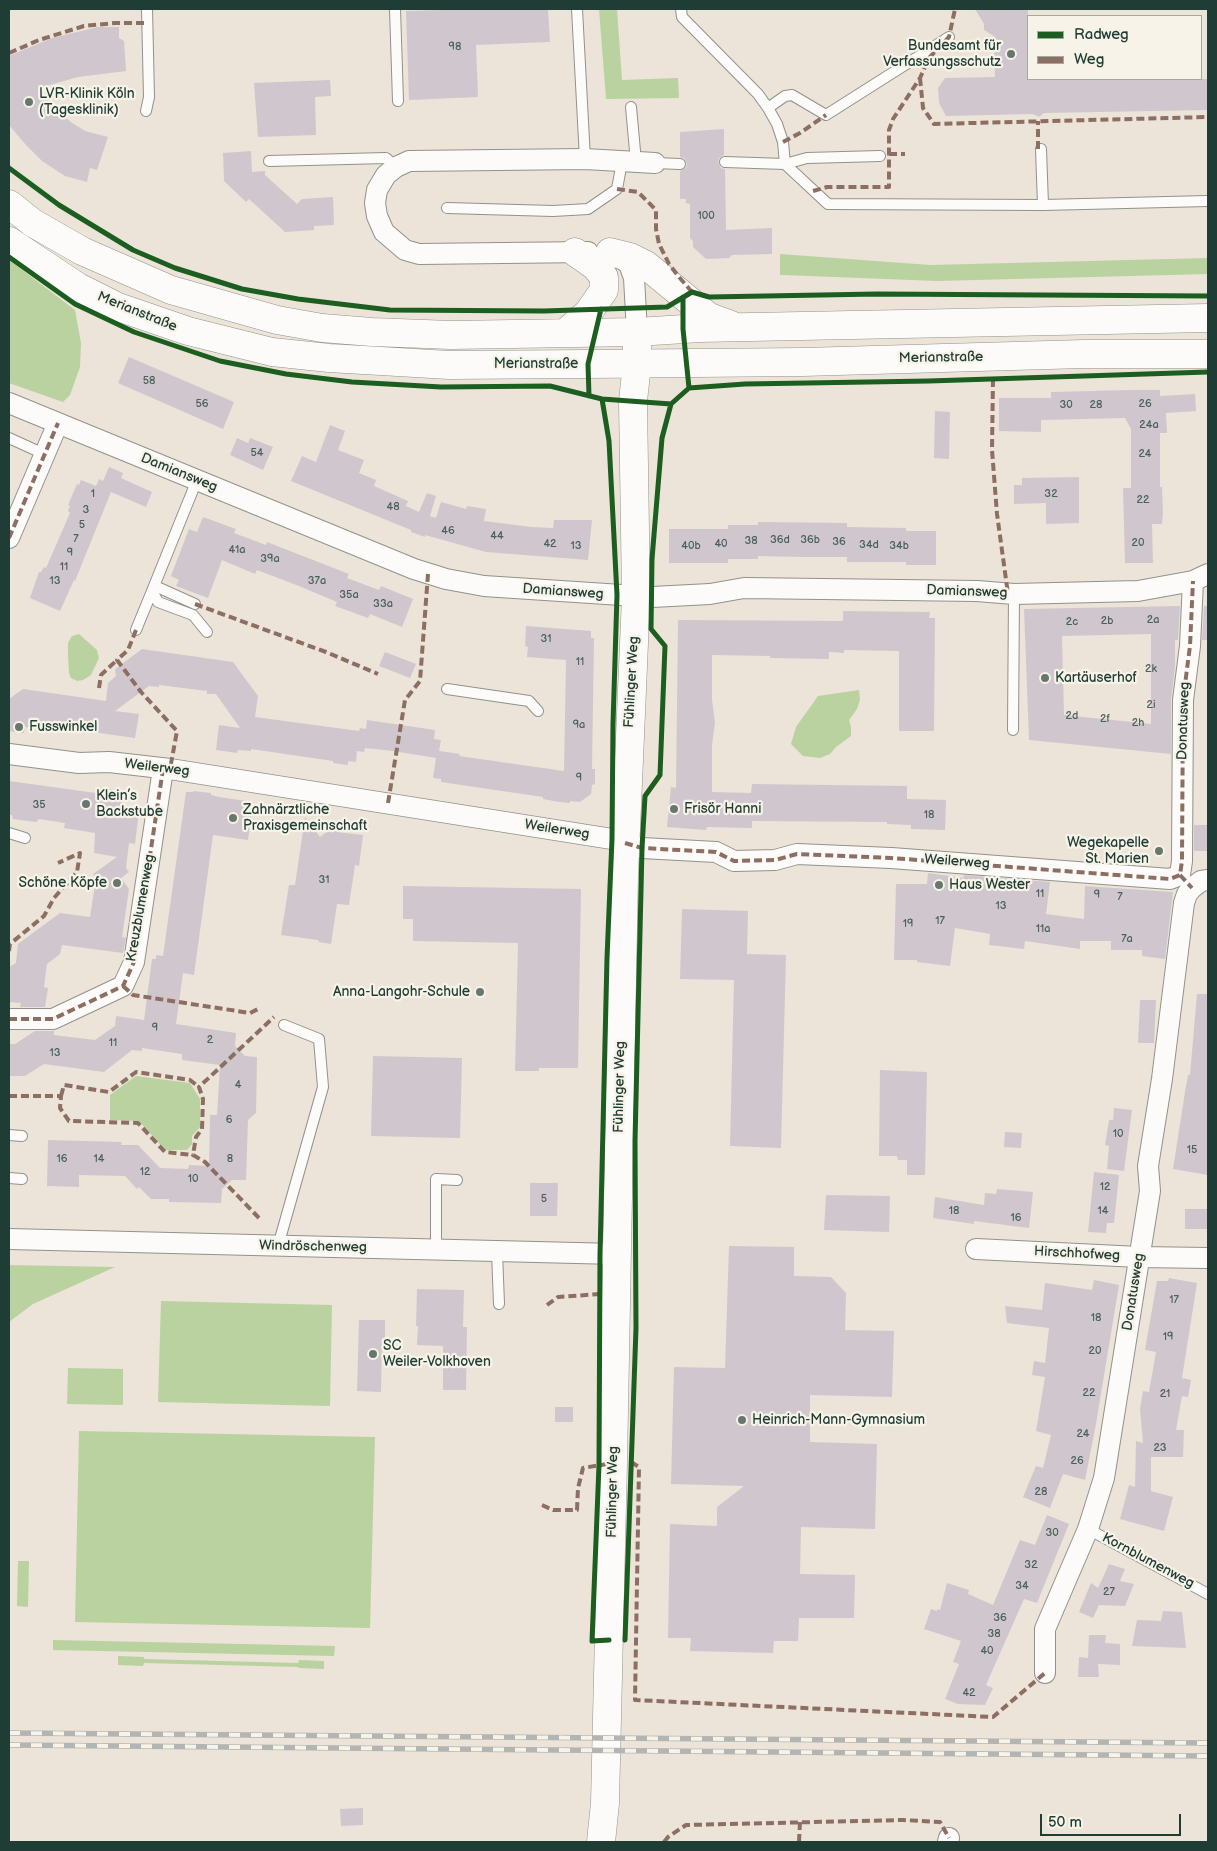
<!DOCTYPE html>
<meta charset="utf-8">
<style>
body{margin:0}
#map{position:relative;width:1217px;height:1851px;overflow:hidden;background:#ece4d8;font-family:"Balsamiq Sans",sans-serif}
canvas{display:block}
.frame{position:absolute;inset:0;border:10px solid #1f3d34;pointer-events:none}
.legend{position:absolute;left:1027px;top:15px;width:175px;height:65px;box-sizing:border-box;background:#f7f3e8;border:1px solid #a1aaa0;margin:0;padding:6px 9px;list-style:none;font-size:15px;color:#1f3d34}
.legend li{display:flex;align-items:center;gap:10px;height:25px}
.legend b{width:25px;border:1px solid #a1aaa0}
.scale{position:absolute;left:1040px;top:1814px;width:141px;height:22px;box-sizing:border-box;border:2px solid #1f3d34;border-top:0;padding-left:6px;font-size:15px;line-height:18px;white-space:nowrap;color:#1f3d34;-webkit-text-stroke:4px #f7f3e8;paint-order:stroke}
</style>
<div id="map">
<canvas width="1217" height="1851"></canvas>
<div class="frame"></div>
<ul class="legend">
<li><b style="height:6px;background:#1b5e20"></b>Radweg</li>
<li><b style="height:6px;background:#8d6e63"></b>Weg</li>
</ul>
<div class="scale">50 m</div>
</div>
<script>
const ctx = document.querySelector('canvas').getContext('2d');
ctx.lineJoin = 'round';
function paint(path, color) { ctx.fillStyle = color; ctx.fill(path, 'evenodd'); }
const toPath = rows => new Path2D(rows.map(r => 'M' + r).join(''));
function strokePath(path, color, width, dash) { ctx.strokeStyle = color; ctx.lineWidth = width; ctx.lineCap = dash ? 'butt' : 'round'; ctx.setLineDash(dash || []); ctx.stroke(path); }
function label(font, color, halo, rows, align = 'center') {
  ctx.font = font + ' "Balsamiq Sans",sans-serif'; ctx.lineWidth = 4.5; ctx.setLineDash([]); ctx.textBaseline = 'middle'; ctx.strokeStyle = halo; ctx.fillStyle = color; for (const [text, x, y, turn = 0] of rows) {
    ctx.save(); ctx.translate(x, y); ctx.rotate((+turn || 0) * Math.PI / 180); ctx.textAlign = isNaN(turn) ? turn : align; if (halo) ctx.strokeText(text, 0, 0); ctx.fillText(text, 0, 0); ctx.restore();
  }
}
paint(toPath([
 [599,9,617,9,622,80,678,78,679,98,606,99],
 [780,254,930,265,1208,258,1208,274,937,281,783,275,780,275],
 [9,260,75,310,81,343,80,367,70,395,63,402,9,383],
 [79,634,97,650,99,658,91,675,83,680,77,681,71,678,69,673,68,656,68,643,72,636],
 [859,690,860,700,857,709,849,720,851,727,851,736,836,747,830,754,820,758,803,756,791,744,796,727,818,696],
 [136,1076,190,1083,200,1099,200,1127,192,1136,192,1144,187,1150,165,1150,139,1121,110,1120,110,1095],
 [9,1265,115,1267,33,1304,9,1322],
 [161,1301,332,1305,330,1406,158,1402],
 [68,1368,123,1369,123,1405,67,1404],
 [79,1431,375,1437,370,1628,75,1622],
 [18,1561,29,1561,28,1607,17,1606],
 [53,1640,335,1646,334,1656,53,1650],
 [118,1656,144,1657,144,1659,298,1663,299,1660,324,1661,324,1669,298,1668,298,1667,144,1663,143,1666,118,1665]
]), '#bad2a0');
paint(toPath([
 [474,9,474,10,548,9,550,42,476,45,478,97,409,100,406,11],
 [975,9,1028,9,1028,79,1208,79,1208,110,1044,113,1039,117,1033,114,946,116,939,103,938,88,945,78,995,77,994,36,984,30,984,24],
 [98,27,119,27,119,38,124,41,126,71,78,77,39,88,52,106,72,123,85,131,108,137,97,170,90,168,87,182,65,176,42,161,26,145,9,125,9,56,52,38],
 [330,80,331,96,315,97,316,135,258,137,254,83],
 [724,129,724,155,719,158,718,162,721,168,725,169,726,230,772,228,772,254,732,255,729,258,706,259,693,247,693,241,690,238,690,204,686,203,686,199,680,199,680,171,686,168,687,164,684,158,680,157,680,132],
 [251,151,252,172,265,171,265,175,297,204,302,199,333,197,334,225,314,226,314,230,285,232,249,199,246,202,224,181,223,153],
 [129,357,234,402,223,429,118,383],
 [1131,390,1160,390,1160,396,1195,394,1196,411,1166,413,1167,433,1160,433,1160,487,1162,487,1163,512,1162,524,1152,524,1153,563,1125,563,1123,488,1131,488,1131,429,1125,418,1041,420,1041,432,999,431,999,398,1051,398,1051,392],
 [935,411,950,412,949,459,934,458],
 [330,425,345,431,338,450,364,460,359,473,376,480,374,486,408,501,406,506,419,512,427,493,436,496,430,516,436,518,441,502,466,509,467,506,486,509,484,521,531,527,553,528,554,520,592,520,588,560,486,552,425,535,425,537,411,532,411,530,291,481,302,456,316,462],
 [237,438,248,443,250,438,273,447,263,470,230,455],
 [109,467,123,473,121,478,152,492,146,507,111,492,75,581,74,580,60,611,30,598,39,572,41,572,44,567,46,568,70,513,68,511,70,506,68,505,77,484,79,485,81,480,96,486,99,479,103,481],
 [1079,477,1079,523,1046,524,1046,503,1014,504,1014,485,1022,485,1022,478],
 [203,517,236,529,234,533,266,545,267,542,349,574,347,578,379,590,381,586,413,599,402,627,370,614,368,618,335,606,337,602,299,586,257,570,255,574,222,560,208,598,176,586,179,580,171,576,174,568,189,529,197,532],
 [758,522,847,523,847,527,906,528,906,531,936,531,936,565,906,565,906,562,847,562,847,557,802,557,758,556,758,559,728,559,728,563,669,563,669,529,728,529,728,525,758,525],
 [1180,606,1178,640,1175,640,1175,667,1171,700,1171,754,1029,740,1024,609],
 [1151,634,1151,724,1064,715,1062,636],
 [1204,606,1208,606,1208,640,1202,640],
 [843,611,930,612,929,618,935,618,934,731,899,731,899,651,844,650,844,653,829,652,829,659,770,658,770,656,712,655,712,700,715,723,712,745,712,792,751,793,752,784,907,786,907,799,946,800,945,830,911,829,911,825,887,824,887,822,752,821,752,828,707,827,706,830,667,827,671,787,676,788,678,620,843,621],
 [526,626,591,631,591,638,594,638,592,769,595,769,595,784,592,785,591,794,580,802,570,801,570,803,559,802,543,799,543,797,441,782,441,779,433,778,436,758,393,751,365,748,364,752,357,751,356,762,348,761,348,765,333,763,333,761,251,749,251,751,238,750,237,753,216,750,219,725,240,728,216,694,207,694,207,691,159,685,159,687,149,686,115,711,139,714,135,738,50,726,49,731,25,727,24,733,9,731,9,699,23,689,106,701,108,683,116,676,115,669,142,649,233,662,258,696,255,717,359,731,360,728,366,729,367,720,435,730,434,739,441,740,439,751,460,754,459,756,564,771,566,660,527,657,528,647,525,646],
 [385,652,416,664,410,678,379,666],
 [9,781,96,793,97,787,124,791,121,809,139,812,135,844,129,843,126,868,129,872,121,878,129,889,122,937,126,938,123,953,62,945,60,954,47,964,44,987,48,988,45,1007,20,1007,21,1003,9,1002,9,967,16,963,18,944,60,913,90,917,96,878,93,874,117,857,94,853,95,833,64,828,65,823,39,819,36,822,13,819,12,815,9,815],
 [193,791,211,793,211,795,219,797,253,802,248,840,213,835,194,975,183,973,176,1024,236,1033,235,1046,245,1056,257,1057,256,1113,248,1120,246,1180,232,1180,222,1189,221,1203,169,1202,169,1199,151,1199,139,1187,137,1189,125,1176,79,1175,79,1187,47,1186,48,1140,122,1142,121,1145,138,1145,160,1168,188,1169,189,1165,209,1166,210,1115,217,1115,220,1065,182,1060,182,1054,142,1048,142,1051,132,1050,104,1072,44,1064,25,1076,9,1076,9,1044,15,1044,35,1031,54,1031,54,1035,95,1040,115,1026,116,1016,144,1020,152,959,156,959,156,955,163,956,186,792,193,792],
 [305,817,320,837,333,827,337,832,363,835,359,866,355,865,349,905,337,904,331,944,319,942,318,940,281,935,289,885,295,885],
 [1194,825,1208,825,1208,851,1194,851],
 [928,873,963,878,964,875,1050,882,1046,914,1084,919,1085,886,1173,892,1165,959,1142,956,1142,950,1111,950,1111,941,1080,941,1080,949,1025,941,1024,949,989,945,990,934,955,928,950,966,917,962,917,960,894,960,896,884,927,884],
 [403,886,581,889,578,1068,539,1068,539,1071,515,1071,518,943,413,941,413,919,403,919],
 [682,909,748,911,747,954,786,955,781,1148,730,1146,734,980,680,979],
 [1197,994,1208,994,1208,1175,1173,1169,1185,1092,1188,1075,1190,1075],
 [1140,1000,1156,1000,1154,1043,1138,1043],
 [373,1056,462,1058,460,1138,371,1136],
 [880,1070,927,1072,925,1175,907,1175,907,1160,898,1160,897,1156,879,1156],
 [1114,1108,1132,1110,1124,1171,1107,1169,1109,1146,1105,1145,1109,1120,1113,1120],
 [1005,1132,1022,1133,1021,1148,1004,1147],
 [1094,1172,1119,1175,1114,1223,1107,1223,1106,1233,1088,1232],
 [530,1183,558,1183,557,1216,530,1216],
 [997,1189,1033,1192,1029,1228,974,1221,974,1224,933,1218,935,1197,984,1205,985,1193,996,1194],
 [826,1195,890,1196,889,1232,824,1230],
 [1185,1209,1208,1209,1208,1229,1185,1229],
 [729,1246,794,1247,794,1276,831,1277,846,1293,845,1330,894,1331,892,1397,810,1395,810,1442,877,1444,875,1529,801,1527,800,1574,855,1575,854,1618,799,1618,798,1641,774,1641,773,1653,690,1651,691,1638,668,1638,670,1524,717,1526,717,1507,744,1486,671,1484,674,1367,725,1368],
 [1169,1278,1197,1283,1182,1378,1191,1380,1188,1397,1182,1396,1176,1430,1184,1430,1183,1457,1151,1457,1151,1491,1173,1497,1164,1531,1120,1519,1129,1485,1135,1487,1136,1441,1143,1443,1140,1409,1143,1391,1149,1392,1156,1352,1145,1350,1157,1281,1168,1281],
 [1094,1280,1119,1285,1096,1424,1085,1480,1063,1474,1050,1508,1023,1497,1036,1466,1043,1468,1051,1435,1036,1431,1045,1377,1032,1375,1034,1361,1045,1363,1049,1328,1007,1323,1005,1306,1042,1310,1045,1283,1092,1290],
 [417,1289,464,1290,463,1327,467,1327,466,1390,443,1390,443,1346,417,1345,418,1326,416,1326],
 [359,1320,385,1320,385,1338,382,1338,381,1392,357,1391],
 [555,1407,573,1407,573,1422,555,1422],
 [1047,1515,1069,1524,1037,1603,1024,1599,986,1685,993,1688,985,1705,958,1704,945,1699,959,1664,953,1662,961,1641,924,1629,931,1609,937,1611,937,1609,940,1610,947,1583,969,1590,968,1594,993,1605,1020,1540,1035,1545],
 [1109,1564,1125,1569,1120,1581,1134,1584,1125,1606,1099,1605,1093,1618,1079,1612,1091,1583,1098,1588],
 [1163,1611,1182,1612,1186,1648,1132,1646,1137,1620,1161,1621],
 [1089,1635,1106,1635,1105,1643,1120,1644,1120,1665,1098,1664,1099,1677,1078,1677,1079,1657,1088,1658],
 [363,1808,363,1825,341,1826,340,1809]
]), '#cfc7cd');
const lane = toPath([
 [395,9,398,101],
 [577,9,585,159],
 [681,9,682,17,758,94,768,108,777,124,783,142,785,164,807,158,880,156],
 [631,107,636,162],
 [768,108,785,96,792,95,826,115,949,37],
 [146,111,149,97,147,9],
 [1041,149,1043,205],
 [269,161,386,158,396,167],
 [725,162,785,164,828,204,1043,205,1208,201],
 [655,163,680,164],
 [447,208,553,211,588,209,617,189,622,162],
 [9,438,44,454],
 [197,480,152,591,158,602,193,615,207,632],
 [155,586,195,604],
 [136,630,152,591],
 [447,689,529,701,538,711],
 [1013,730,1014,594],
 [9,833,25,838],
 [9,1135,22,1136],
 [9,1178,22,1179],
 [278,1246,323,1087,319,1039,284,1025],
 [436,1250,436,1179,457,1180],
 [497,1252,499,1304],
 [1088,1529,1208,1594]
]);
const street = toPath([
 [588,252,419,254,405,250,384,232,377,216,375,203,377,190,386,175,396,167,409,161,585,159,655,163],
 [616,255,629,264,634,278,637,332],
 [9,403,414,569,446,579,484,586,652,597,710,594,744,588,977,591,1014,594,1138,591,1193,581,1208,574],
 [9,538,58,423],
 [9,754,79,763,109,762,170,769,612,839,642,848,716,852,734,861,775,860,797,854,891,858,1170,879,1180,875,1182,861,1183,700,1190,646,1193,581],
 [9,1019,53,1019,123,986,134,962,163,769],
 [9,1239,617,1254],
 [976,1249,1139,1257,1208,1258],
 [1045,1673,1045,1629,1088,1529,1104,1478,1150,1191,1148,1166,1162,1079,1184,903,1187,894,1192,888,1201,881,1208,880],
 [948,1842,949,1838]
]);
const secondary = toPath([
 [9,204,33,223,82,251,171,290,277,320,322,328,372,332,451,335,637,332,700,328,1208,318],
 [9,241,78,287,118,307,188,331,272,352,329,358,449,365,588,364,803,362,1084,354,1208,354],
 [610,252,630,257,646,265,709,317,731,325],
 [565,333,588,313,604,290,604,277,595,266,575,252],
 [601,1842,605,1803,613,1463,624,876,636,597,633,401,637,364,637,332]
]);
strokePath(lane, '#91928a', 12);
strokePath(street, '#91928a', 22);
strokePath(secondary, '#91928a', 29);
strokePath(lane, '#fcfbf9', 10);
strokePath(street, '#fcfbf9', 20);
strokePath(secondary, '#fcfbf9', 28);
const rail = toPath([
 [9,1733,1208,1743],
 [9,1745,1208,1756]
]);
strokePath(rail, '#b3b5b3', 5.5);
strokePath(rail, '#f7f3e8', 4, [11]);
strokePath(toPath([
 [9,53,39,40,84,26,115,23,147,23],
 [920,78,923,108,934,124,1208,117],
 [783,142,800,133,826,115],
 [1038,149,1038,121],
 [889,154,905,154],
 [617,189,638,192,656,210,656,229,659,244,669,264,679,277,692,292,696,293],
 [813,191,827,187,889,187,889,130,893,119,920,78,929,58,949,37,955,9],
 [993,379,992,450,997,514,1008,594],
 [9,538,58,423],
 [195,604,326,652,378,674],
 [136,630,128,650,117,660,141,692,177,731,170,769],
 [99,688,101,675,117,660],
 [388,803,405,700,420,681,428,574],
 [625,843,642,848,716,852,734,861,775,860,797,854,891,858,1170,879,1180,875,1182,861,1183,700,1190,646,1193,581],
 [1180,875,1192,888],
 [9,951,10,944,44,916,54,898,77,872,80,853,58,863],
 [123,986,133,995,250,1013,260,1008],
 [9,1019,53,1019,123,986,134,962,163,769],
 [9,1096,61,1096,60,1108,69,1121,138,1123,165,1152,193,1155],
 [61,1096,64,1085,109,1092,136,1072,190,1080,199,1087],
 [259,1218,205,1162,193,1155,196,1137,202,1129,203,1099,199,1087,274,1017],
 [547,1305,558,1297,600,1294],
 [631,1462,639,1467,635,1700,993,1717,1045,1673],
 [542,1505,553,1510,577,1510,578,1488,583,1468,613,1463],
 [664,1842,668,1837,686,1825,903,1820,940,1822,949,1838],
 [799,1842,800,1822]
]), '#8d6e63', 4, [8, 4]);
strokePath(toPath([
 [9,168,59,205,133,250,175,268,242,289,298,299,390,310,544,311,667,307,692,292,709,297,877,294,1208,296],
 [9,257,75,304,134,332,220,361,286,374,352,382,441,387,550,386,602,399,671,404,689,388,745,384,929,381,1208,372],
 [683,297,683,329,689,388],
 [589,396,588,364,601,309],
 [602,399,609,441,617,595,613,724,612,839,607,958,600,1255,599,1465,592,1641,609,1640],
 [625,1640,636,1328,635,1141,642,848,645,796,660,775,665,646,651,629,652,559,662,438,671,404]
]), '#1b5e20', 5);
for (const [x, y, r, color] of [
 [1011,54,5,"#67776d"],
 [29,102,5,"#67776d"],
 [1045,678,5,"#67776d"],
 [19,727,5,"#67776d"],
 [86,804,5,"#67776d"],
 [674,809,5,"#67776d"],
 [233,818,5,"#67776d"],
 [1159,851,5,"#67776d"],
 [117,883,5,"#67776d"],
 [939,885,5,"#67776d"],
 [480,992,5,"#67776d"],
 [373,1354,5,"#67776d"],
 [742,1420,5,"#67776d"]
]) { const dot = new Path2D(); dot.arc(x, y, r, 0, 2 * Math.PI); ctx.fillStyle = color; ctx.fill(dot); strokePath(dot, '#f7f3e8', 2); }
label('11px', '#4b605a', null, [
 ["98",455,47],
 ["100",706,216],
 ["58",149,381],
 ["56",202,404],
 ["26",1145,404],
 ["30",1066,405],
 ["28",1096,405],
 ["24a",1149,425],
 ["54",257,453],
 ["24",1145,454],
 ["1",93,494],
 ["32",1051,494],
 ["22",1143,500],
 ["48",393,507],
 ["3",86,510],
 ["5",82,525],
 ["46",448,531],
 ["44",497,536],
 ["7",76,539],
 ["36d",780,540],
 ["36b",810,540],
 ["38",751,541],
 ["36",839,542],
 ["20",1138,543],
 ["42",550,544],
 ["40",721,544],
 ["34d",869,545],
 ["13",576,546],
 ["40b",691,546],
 ["34b",899,546],
 ["41a",237,550],
 ["9",70,553],
 ["39a",270,559],
 ["11",64,567],
 ["13",55,581],
 ["37a",317,581],
 ["35a",349,595],
 ["33a",383,604],
 ["2a",1153,620],
 ["2b",1107,621],
 ["2c",1072,622],
 ["31",546,639],
 ["11",580,662],
 ["2k",1151,669],
 ["2i",1151,705],
 ["2d",1072,716],
 ["2f",1105,719],
 ["2h",1138,723],
 ["9a",579,725],
 ["9",579,778],
 ["35",39,805],
 ["18",929,815],
 ["31",324,880],
 ["11",1040,894],
 ["9",1097,895],
 ["7",1120,897],
 ["13",1001,906],
 ["17",940,921],
 ["19",908,924],
 ["11a",1043,929],
 ["7a",1127,939],
 ["9",155,1028],
 ["2",210,1040],
 ["11",113,1043],
 ["13",55,1053],
 ["4",238,1085],
 ["6",229,1120],
 ["10",1118,1134],
 ["15",1192,1150],
 ["16",62,1159],
 ["14",99,1159],
 ["8",230,1159],
 ["12",145,1172],
 ["10",193,1179],
 ["12",1105,1187],
 ["5",544,1199],
 ["18",954,1211],
 ["14",1103,1211],
 ["16",1016,1218],
 ["17",1174,1300],
 ["18",1096,1318],
 ["19",1168,1337],
 ["20",1095,1351],
 ["22",1089,1393],
 ["21",1165,1394],
 ["24",1083,1434],
 ["23",1160,1448],
 ["26",1077,1461],
 ["28",1041,1492],
 ["30",1052,1533],
 ["32",1031,1565],
 ["34",1022,1586],
 ["27",1109,1592],
 ["36",1000,1618],
 ["38",994,1634],
 ["40",987,1651],
 ["42",969,1693]
]);
label('14px', '#1f3d34', '#f7f3e8', [
 ["Bundesamt für",1001,46,"right"],
 ["Verfassungsschutz",1001,62,"right"],
 ["LVR-Klinik Köln",39,94],
 ["(Tagesklinik)",39,110],
 ["Kartäuserhof",1055,678],
 ["Fusswinkel",29,727],
 ["Klein’s",96,796],
 ["Backstube",96,812],
 ["Frisör Hanni",684,809],
 ["Zahnärztliche",243,810],
 ["Praxisgemeinschaft",243,826],
 ["Wegekapelle",1149,843,"right"],
 ["St. Marien",1149,859,"right"],
 ["Schöne Köpfe",107,883,"right"],
 ["Haus Wester",949,885],
 ["Anna-Langohr-Schule",470,992,"right"],
 ["SC",383,1346],
 ["Weiler-Volkhoven",383,1362],
 ["Heinrich-Mann-Gymnasium",752,1420]
], 'left');
label('14px', '#1f3d34', '#f7f3e8', [
 ["Merianstraße",137,312,22],
 ["Merianstraße",941,358,-1],
 ["Merianstraße",536,364],
 ["Damiansweg",179,473,22],
 ["Damiansweg",563,592,4],
 ["Damiansweg",967,592,2],
 ["Fühlinger Weg",632,682,-87],
 ["Donatusweg",1184,721,-88],
 ["Weilerweg",157,768,7],
 ["Weilerweg",557,830,9],
 ["Weilerweg",957,862,4],
 ["Kreuzblumenweg",141,908,-80],
 ["Fühlinger Weg",620,1087,-89],
 ["Windröschenweg",313,1247,1],
 ["Hirschhofweg",1077,1254,3],
 ["Donatusweg",1134,1292,-81],
 ["Fühlinger Weg",613,1492,-89],
 ["Kornblumenweg",1148,1561,28]
]);
</script>
